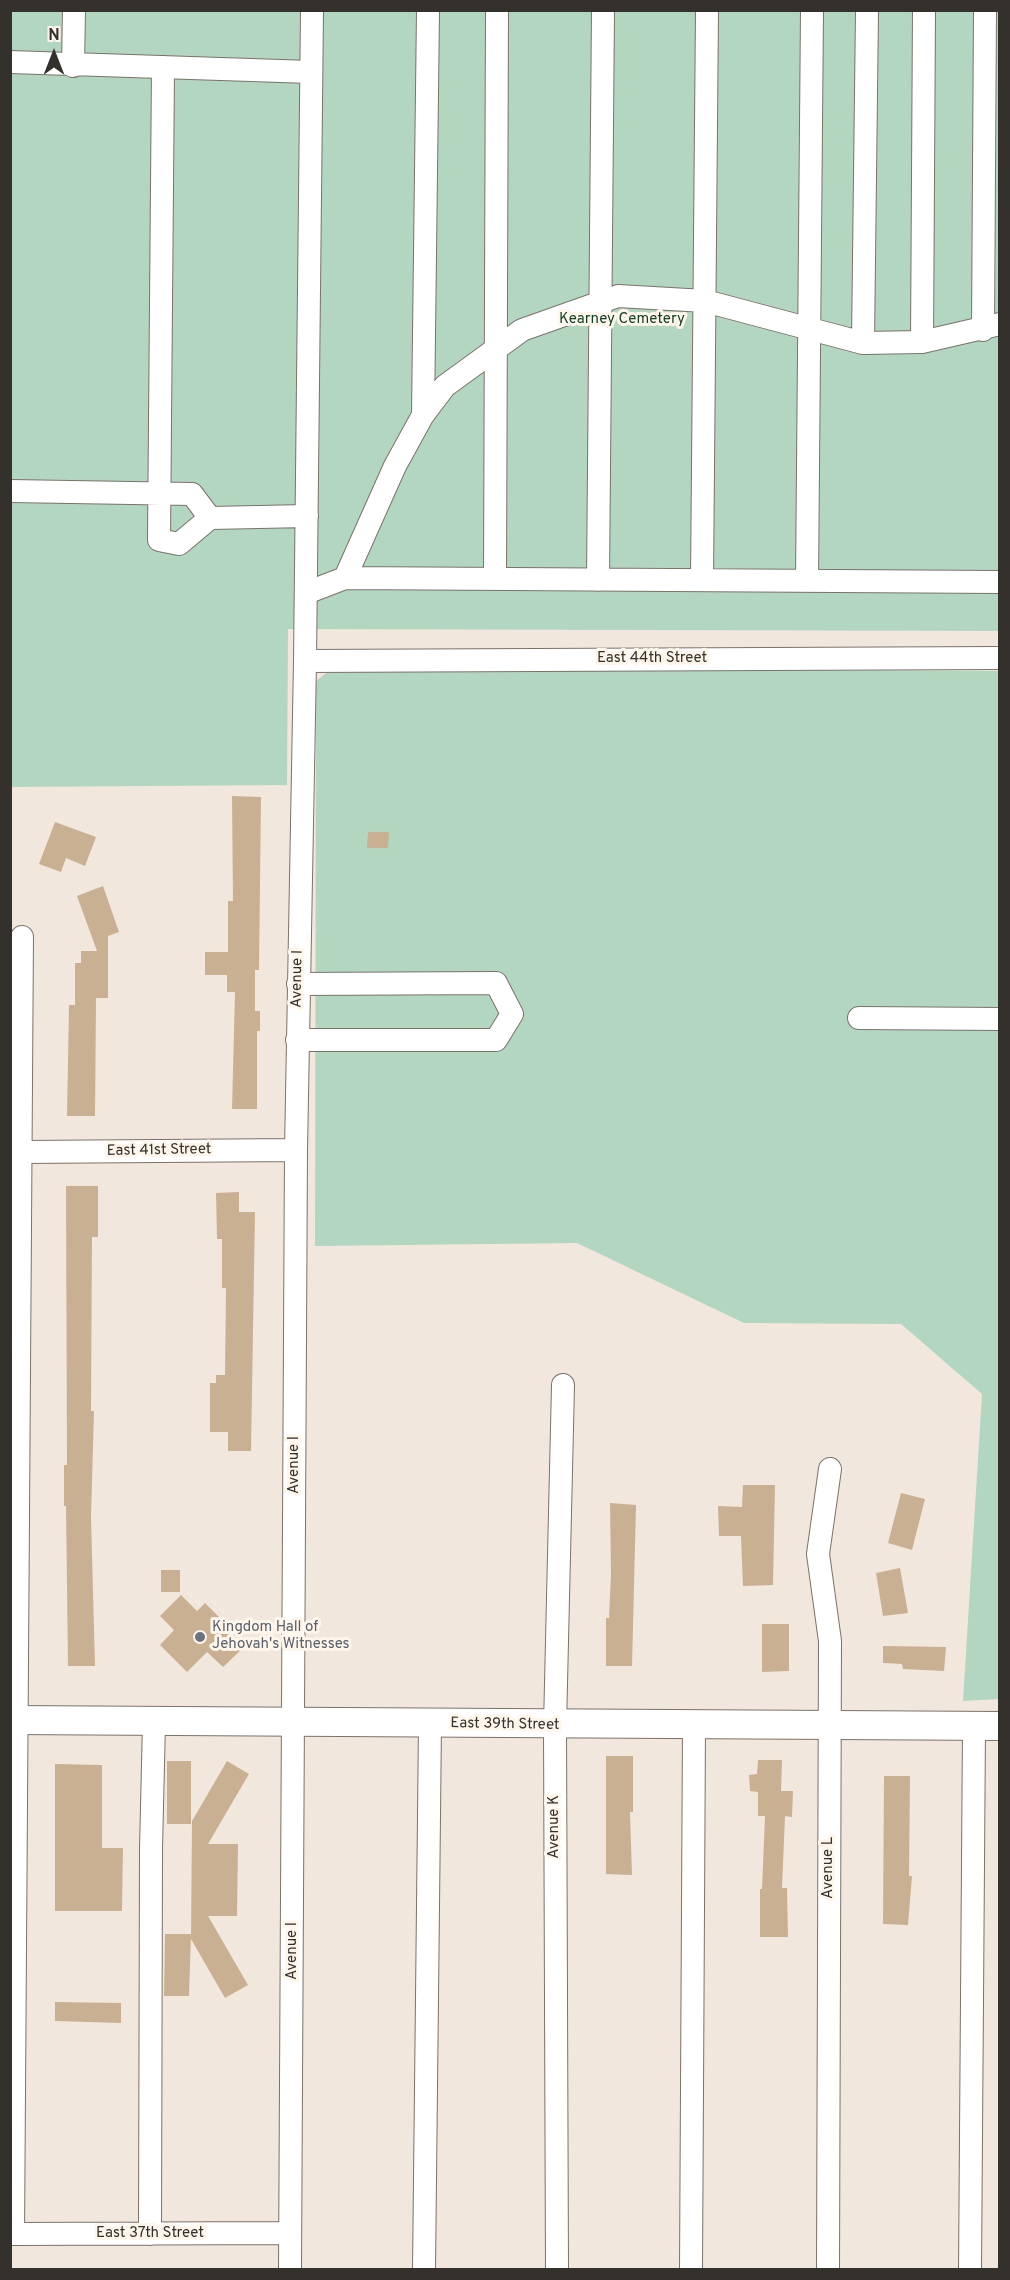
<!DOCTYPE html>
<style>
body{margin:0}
#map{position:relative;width:1010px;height:2280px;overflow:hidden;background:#f1e7dd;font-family:Overpass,sans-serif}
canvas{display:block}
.frame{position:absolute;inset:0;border:12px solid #34302c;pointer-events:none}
.north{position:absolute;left:24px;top:24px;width:60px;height:60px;-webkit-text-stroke:4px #fef5eb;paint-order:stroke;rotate:0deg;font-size:16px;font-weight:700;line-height:24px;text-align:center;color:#34302c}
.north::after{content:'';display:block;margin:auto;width:21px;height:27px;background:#34302c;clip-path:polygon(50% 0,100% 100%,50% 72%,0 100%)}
</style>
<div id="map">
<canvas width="1010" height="2280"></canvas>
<div class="frame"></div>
<div class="north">N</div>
</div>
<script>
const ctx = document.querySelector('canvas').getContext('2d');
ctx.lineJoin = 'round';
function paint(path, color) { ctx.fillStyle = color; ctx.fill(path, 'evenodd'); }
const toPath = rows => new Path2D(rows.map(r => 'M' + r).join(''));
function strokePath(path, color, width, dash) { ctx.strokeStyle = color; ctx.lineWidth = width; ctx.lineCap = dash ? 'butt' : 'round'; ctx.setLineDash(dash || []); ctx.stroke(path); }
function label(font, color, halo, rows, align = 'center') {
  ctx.font = font + ' Overpass,sans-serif'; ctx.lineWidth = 6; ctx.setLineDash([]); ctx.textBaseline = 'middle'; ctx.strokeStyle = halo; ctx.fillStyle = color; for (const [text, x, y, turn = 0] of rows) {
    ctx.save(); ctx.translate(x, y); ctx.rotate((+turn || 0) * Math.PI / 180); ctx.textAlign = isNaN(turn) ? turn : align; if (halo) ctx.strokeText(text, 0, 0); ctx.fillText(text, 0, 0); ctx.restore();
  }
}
paint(toPath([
 [10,11,999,11,999,631,288,629,287,785,11,787],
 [349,668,999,671,999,1699,963,1701,982,1394,901,1324,744,1323,577,1243,315,1246,316,681,330,670]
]), '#b3d6c1');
paint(toPath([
 [232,796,261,797,259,970,255,970,255,1011,260,1011,260,1031,257,1031,257,1109,232,1109,235,992,227,992,227,975,205,975,205,952,228,952,228,901,233,901],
 [55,822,96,837,85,866,66,858,61,872,39,864],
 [368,832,389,832,388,848,367,848],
 [103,886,119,932,108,936,108,998,96,998,95,1116,67,1116,69,1005,75,1005,75,963,81,963,81,951,97,951,77,896],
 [66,1186,98,1186,98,1237,92,1237,91,1411,94,1411,91,1517,95,1666,68,1666,66,1506,64,1506,64,1465,67,1465],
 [239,1192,239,1212,255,1212,251,1451,228,1451,228,1432,210,1432,210,1383,216,1383,216,1375,225,1375,226,1288,222,1288,222,1239,217,1239,216,1193],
 [743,1485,775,1485,773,1585,743,1586,741,1536,719,1536,718,1506,742,1507],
 [901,1493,925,1499,912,1550,888,1543],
 [610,1503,636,1505,632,1666,606,1666,606,1618,609,1618,611,1574],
 [900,1568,908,1613,883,1616,876,1573],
 [161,1570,180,1570,180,1592,161,1592],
 [181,1595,197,1611,205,1603,227,1625,223,1629,243,1648,223,1667,207,1652,187,1672,160,1645,174,1630,160,1616],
 [762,1624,789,1624,789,1671,762,1672],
 [883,1646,946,1647,944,1671,903,1669,902,1664,883,1663],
 [606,1756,633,1756,633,1812,630,1812,632,1875,606,1874],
 [758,1760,782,1760,781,1791,793,1791,792,1817,785,1816,782,1888,787,1888,788,1937,760,1937,760,1889,762,1889,765,1816,758,1816,758,1792,750,1791,749,1775,757,1774],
 [167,1761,191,1761,191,1824,167,1824],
 [227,1761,249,1774,208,1844,238,1844,237,1916,208,1916,248,1985,225,1998,191,1939,192,1821],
 [55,1764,102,1765,102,1848,123,1848,122,1911,55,1911],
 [884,1776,910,1776,909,1876,912,1876,908,1925,883,1924],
 [165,1934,191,1934,189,1996,164,1996],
 [55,2002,121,2003,121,2023,55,2021]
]), '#cab093');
const minor = toPath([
 [10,62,311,72],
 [73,66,74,10],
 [163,67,159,540,179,544,210,518],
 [983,330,985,10],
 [922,342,924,10],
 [863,343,867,10],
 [423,415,428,10],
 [10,491,192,494,210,518,307,516],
 [345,578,395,466,423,415,445,386,522,330,618,296,705,301,863,343,922,342,1000,324],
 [495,579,497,10],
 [598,580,603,10],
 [702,580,707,10],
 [807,581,812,10],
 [306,593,345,578,1000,582],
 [305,661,1000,658],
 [859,1018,1000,1019],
 [297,1040,496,1040,512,1014,496,983,298,984],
 [22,1152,296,1150],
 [10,2234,290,2233],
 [13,2234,22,937],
 [150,2234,151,1849,154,1722],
 [290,2270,296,1150,305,661,312,10],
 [424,2270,430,1724],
 [557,2270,555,1726,563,1385],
 [691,2270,694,1726],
 [828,2270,830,1641,818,1554,830,1469],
 [970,2270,974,1727]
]);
const major = toPath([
 [10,1720,1000,1726]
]);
strokePath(minor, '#7b726a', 24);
strokePath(major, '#7b726a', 30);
strokePath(minor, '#fff', 22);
strokePath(major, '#fff', 28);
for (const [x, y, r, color] of [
 [200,1637,6,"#6b7280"]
]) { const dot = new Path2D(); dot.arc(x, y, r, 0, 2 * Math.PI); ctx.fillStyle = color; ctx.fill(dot); strokePath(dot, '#fef5eb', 2); }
label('15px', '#12402a', '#fef5eb', [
 ["Kearney Cemetery",622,320]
]);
label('15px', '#34302c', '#fef5eb', [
 ["East 44th Street",652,659],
 ["Avenue I",298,979,-89],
 ["East 41st Street",159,1151,-1],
 ["Avenue I",295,1465,-90],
 ["East 39th Street",505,1725,1],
 ["Avenue K",555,1827,-90],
 ["Avenue L",829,1868,-90],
 ["Avenue I",293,1951,-90],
 ["East 37th Street",150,2234]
]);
label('15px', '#5b616d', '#fef5eb', [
 ["Kingdom Hall of",212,1628],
 ["Jehovah's Witnesses",212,1645]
], 'left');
</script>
